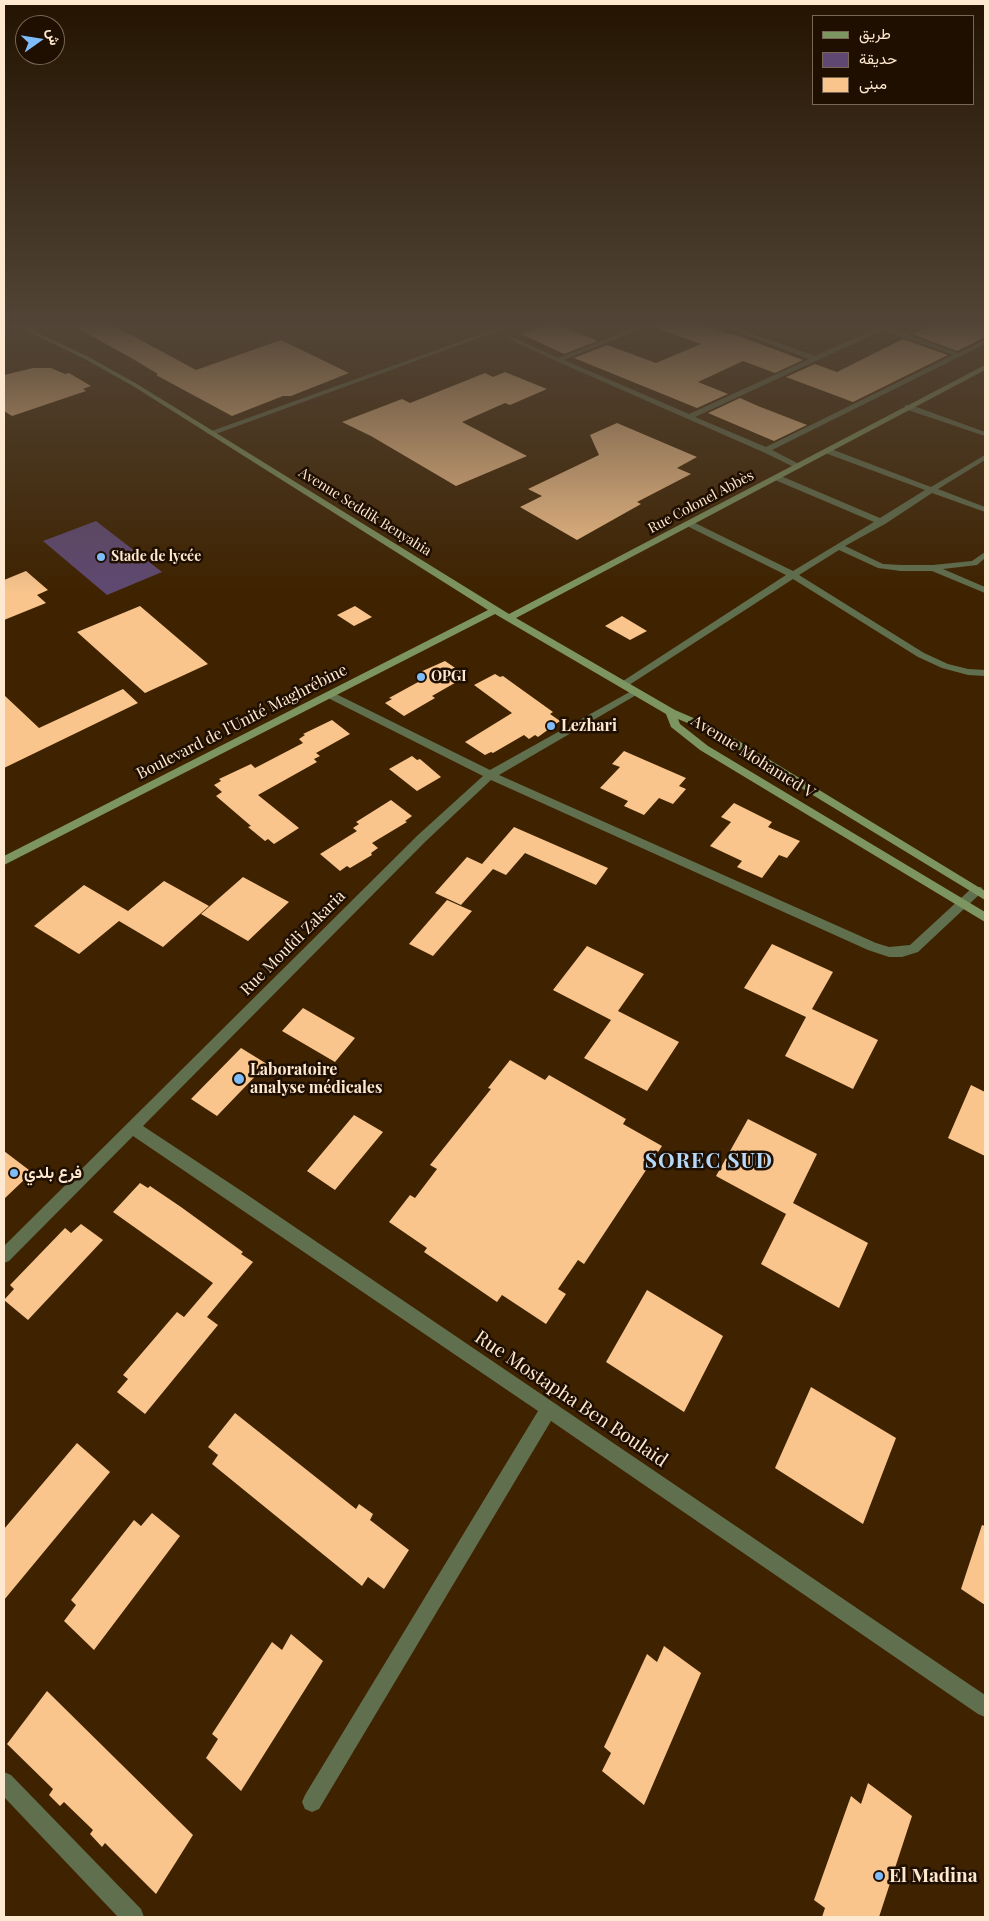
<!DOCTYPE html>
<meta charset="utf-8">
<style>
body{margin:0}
#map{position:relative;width:989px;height:1921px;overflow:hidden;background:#3f2300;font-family:"Playfair Display",Vazirmatn,serif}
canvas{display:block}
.frame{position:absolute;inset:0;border:5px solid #ffe8d0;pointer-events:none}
.legend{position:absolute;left:812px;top:15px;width:162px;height:90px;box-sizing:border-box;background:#1f0f00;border:1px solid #796653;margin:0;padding:6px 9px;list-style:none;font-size:15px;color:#ffe8d0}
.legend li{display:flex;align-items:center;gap:10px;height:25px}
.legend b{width:25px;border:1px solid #796653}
.north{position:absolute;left:15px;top:15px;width:50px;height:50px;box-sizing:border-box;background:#1f0f00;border:1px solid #796653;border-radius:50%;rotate:77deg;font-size:14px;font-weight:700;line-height:20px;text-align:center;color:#ffe8d0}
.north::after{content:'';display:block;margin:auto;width:18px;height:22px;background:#7ebdf9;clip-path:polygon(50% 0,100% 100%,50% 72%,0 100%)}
</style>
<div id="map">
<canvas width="989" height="1921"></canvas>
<div class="frame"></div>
<ul class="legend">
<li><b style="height:6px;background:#7d9560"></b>طريق</li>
<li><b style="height:14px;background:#5f4972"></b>حديقة</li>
<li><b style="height:14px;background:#f9c58d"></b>مبنى</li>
</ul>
<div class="north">ش</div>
</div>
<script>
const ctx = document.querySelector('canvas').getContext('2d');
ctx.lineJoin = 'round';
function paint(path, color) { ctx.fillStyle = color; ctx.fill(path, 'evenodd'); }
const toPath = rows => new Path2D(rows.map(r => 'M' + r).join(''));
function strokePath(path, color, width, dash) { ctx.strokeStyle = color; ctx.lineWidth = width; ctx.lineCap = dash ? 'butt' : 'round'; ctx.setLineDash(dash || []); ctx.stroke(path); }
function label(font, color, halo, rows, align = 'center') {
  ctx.font = font + ' "Playfair Display",Vazirmatn,serif'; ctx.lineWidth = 5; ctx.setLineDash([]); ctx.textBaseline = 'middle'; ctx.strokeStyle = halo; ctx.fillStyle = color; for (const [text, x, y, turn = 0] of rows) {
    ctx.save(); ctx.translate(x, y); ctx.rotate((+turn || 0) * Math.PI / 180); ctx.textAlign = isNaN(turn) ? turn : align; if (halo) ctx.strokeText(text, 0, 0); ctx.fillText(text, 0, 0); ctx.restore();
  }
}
paint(toPath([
 [96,521,162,572,107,595,43,541]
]), '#5f4972');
paint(toPath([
 [72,325,113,325,196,370,281,340,349,373,291,396,283,396,232,416,156,375,158,374,133,359],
 [548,325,559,325,598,341,564,354,521,334],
 [654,325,702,325,728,334,731,333,803,360,775,373,743,361,698,382,728,394,697,408,574,358,607,345,656,363,701,344,654,327],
 [931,325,985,325,985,337,957,351,912,334],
 [903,339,948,355,853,402,786,377,815,364,837,372],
 [33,368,51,368,65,374,69,373,91,386,83,389,86,391,12,416,4,411,4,375],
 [505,372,547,389,510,405,505,403,462,422,527,456,456,486,371,436,342,422,402,399,410,403,485,373,493,377],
 [740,398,758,406,807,425,774,441,708,413],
 [617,423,697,457,677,468,691,474,637,502,641,504,577,540,520,507,542,496,528,489,599,455,590,435],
 [26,571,48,590,37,595,46,603,4,620,4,580],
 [140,606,188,647,208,664,145,693,77,632],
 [355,606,372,617,354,626,337,615],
 [622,616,647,631,630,640,605,626],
 [445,661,467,676,432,696,435,698,404,716,385,703,392,699,389,698,420,681,415,678,420,674,418,673],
 [495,674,500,677,503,676,514,684,553,712,550,714,560,721,538,737,535,735,529,739,524,735,493,753,491,752,485,755,465,742,512,713,474,685],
 [123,689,138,703,4,768,4,695,39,728],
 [332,720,350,734,316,753,307,746,320,756,314,759,317,762,258,795,299,828,274,844,268,839,265,841,248,827,251,826,216,796,222,792,214,785,221,781,219,779,251,764,255,768,303,743,299,739,305,735,303,734],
 [624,751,686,778,679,786,686,789,673,804,659,798,644,815,624,806,628,801,600,788,620,767,612,764],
 [412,756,417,760,420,759,441,777,417,791,389,769],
 [391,800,412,816,405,821,407,822,372,843,378,848,371,853,372,855,350,868,347,866,340,871,320,854,357,831,353,828,359,824,356,822],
 [734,803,772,822,768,827,800,841,787,858,779,855,762,878,737,867,742,861,710,846,731,822,721,817],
 [514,827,608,868,596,885,525,853,506,875,493,869,461,905,435,893,467,857,482,864],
 [243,877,289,902,248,941,201,914],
 [164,881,209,906,163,947,119,921,79,954,34,926,84,885,128,911],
 [447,900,472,911,433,956,409,944],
 [772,944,833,972,812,1009,878,1040,853,1089,785,1056,806,1017,744,988],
 [587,946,644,974,618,1011,679,1042,647,1091,584,1058,611,1020,553,990],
 [303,1008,355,1038,335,1062,282,1031],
 [241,1048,267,1064,217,1116,191,1099],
 [510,1060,545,1080,549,1075,626,1119,623,1124,662,1146,584,1264,578,1260,558,1289,566,1294,546,1324,502,1295,497,1302,424,1252,427,1248,389,1222,410,1195,415,1198,437,1169,430,1165,491,1089,488,1088],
 [971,1085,985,1092,985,1156,948,1138],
 [354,1115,383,1132,335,1190,307,1171],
 [748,1119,817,1154,793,1203,868,1243,839,1308,761,1264,786,1214,716,1176],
 [4,1151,29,1170,22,1176,25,1179,4,1199],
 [140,1183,148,1188,150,1186,181,1207,243,1252,241,1254,253,1262,207,1317,218,1325,145,1414,117,1392,128,1379,123,1375,177,1312,184,1317,213,1283,113,1212],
 [81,1224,103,1240,28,1320,4,1300,14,1289,10,1285,65,1228,71,1233],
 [647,1290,723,1336,684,1412,606,1362],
 [811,1387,896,1438,863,1524,775,1468],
 [235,1413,356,1509,359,1504,373,1514,370,1520,409,1550,384,1589,368,1577,362,1586,212,1464,218,1455,208,1447],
 [77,1443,110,1472,4,1600,4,1529],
 [152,1513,180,1536,94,1650,64,1621,76,1605,71,1600,134,1520,141,1526],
 [982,1525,985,1526,985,1605,961,1589],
 [291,1634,323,1661,241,1791,206,1758,218,1739,212,1734,272,1642,282,1650],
 [664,1646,701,1673,644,1805,602,1771,611,1753,604,1747,647,1654,657,1662],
 [47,1691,193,1835,156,1894,105,1843,102,1847,90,1834,93,1830,64,1802,60,1806,49,1795,53,1789,7,1744],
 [868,1783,912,1816,879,1917,822,1917,825,1908,814,1900,851,1796,861,1804]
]), '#f9c58d');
paint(toPath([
 [39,325,48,325,29,331,26,329,39,325],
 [506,325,514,325,213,435,206,433,506,325],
 [643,325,651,325,564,360,689,414,809,359,720,325,728,325,815,356,877,328,877,325,891,325,888,327,958,353,983,341,985,340,985,344,772,450,801,465,802,467,798,469,763,452,556,361,509,339,514,338,558,358,643,325],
 [883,330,953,355,766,447,695,417,883,330],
 [905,405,911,405,985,432,985,436,905,409,905,405],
 [825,449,831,449,931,487,985,455,985,460,938,489,985,507,985,512,932,493,885,524,845,546,883,564,901,565,933,565,972,561,985,552,985,558,977,565,943,569,985,587,985,593,932,571,901,571,878,568,839,550,799,575,924,653,948,664,968,669,985,670,985,676,968,675,942,668,918,657,793,579,626,687,620,687,620,683,786,575,687,526,687,522,693,522,793,571,874,522,775,480,775,476,781,476,880,518,925,490,825,453,825,449],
 [635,689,638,690,638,694,499,775,876,943,889,947,910,945,973,887,981,887,983,890,981,893,918,952,902,957,889,957,868,950,491,780,426,841,143,1126,246,1194,985,1695,985,1717,978,1714,551,1421,319,1809,312,1812,305,1809,302,1802,305,1795,538,1411,133,1136,9,1261,4,1263,4,1246,418,835,483,776,326,697,326,693,334,693,490,770,635,689],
 [4,1772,11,1775,141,1909,144,1917,118,1917,4,1797,4,1772]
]), '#606f4e');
paint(toPath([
 [14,325,21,325,87,356,137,384,509,614,985,365,985,370,516,618,675,710,719,729,985,891,985,900,711,733,678,719,680,724,708,746,985,912,985,922,700,750,671,727,666,714,495,614,4,865,4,856,488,610,133,386,83,358,14,325]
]), '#7d9560');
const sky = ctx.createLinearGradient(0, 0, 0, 594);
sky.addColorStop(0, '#231300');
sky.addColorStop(0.55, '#524537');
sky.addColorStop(1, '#52453700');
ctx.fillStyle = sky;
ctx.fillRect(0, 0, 989, 594);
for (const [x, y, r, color] of [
 [101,557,5,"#7ebdf9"],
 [421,677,5,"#7ebdf9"],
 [551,726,5,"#7ebdf9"],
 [239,1079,6,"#7ebdf9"],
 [14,1173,5,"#7ebdf9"],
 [879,1876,5,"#7ebdf9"]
]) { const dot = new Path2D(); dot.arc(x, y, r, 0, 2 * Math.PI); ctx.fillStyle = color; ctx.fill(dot); strokePath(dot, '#1f0f00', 2); }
label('14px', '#ffe8d0', '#1f0f00', [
 ["Rue Colonel Abbès",701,502,-28],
 ["Avenue Seddik Benyahia",365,512,32]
]);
label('bold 14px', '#ffe8d0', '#1f0f00', [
 ["Stade de lycée",111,557],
 ["OPGI",431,677]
], 'left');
label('16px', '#ffe8d0', '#1f0f00', [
 ["Boulevard de l'Unité Maghrébine",242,722,-27],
 ["Avenue Mohamed V",753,757,32],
 ["Rue Moufdi Zakaria",293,943,-45]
]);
label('bold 16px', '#ffe8d0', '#1f0f00', [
 ["Lezhari",561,726],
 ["Laboratoire",250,1070],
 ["analyse médicales",250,1088],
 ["فرع بلدي",24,1173]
], 'left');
label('19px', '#ffe8d0', '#1f0f00', [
 ["Rue Mostapha Ben Boulaid",571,1399,34]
]);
label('bold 19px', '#ffe8d0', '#1f0f00', [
 ["El Madina",889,1876]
], 'left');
ctx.letterSpacing = '1px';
label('bold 21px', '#b6d9fb', '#1f0f00', [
 ["SOREC SUD",709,1161]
]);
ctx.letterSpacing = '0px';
</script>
